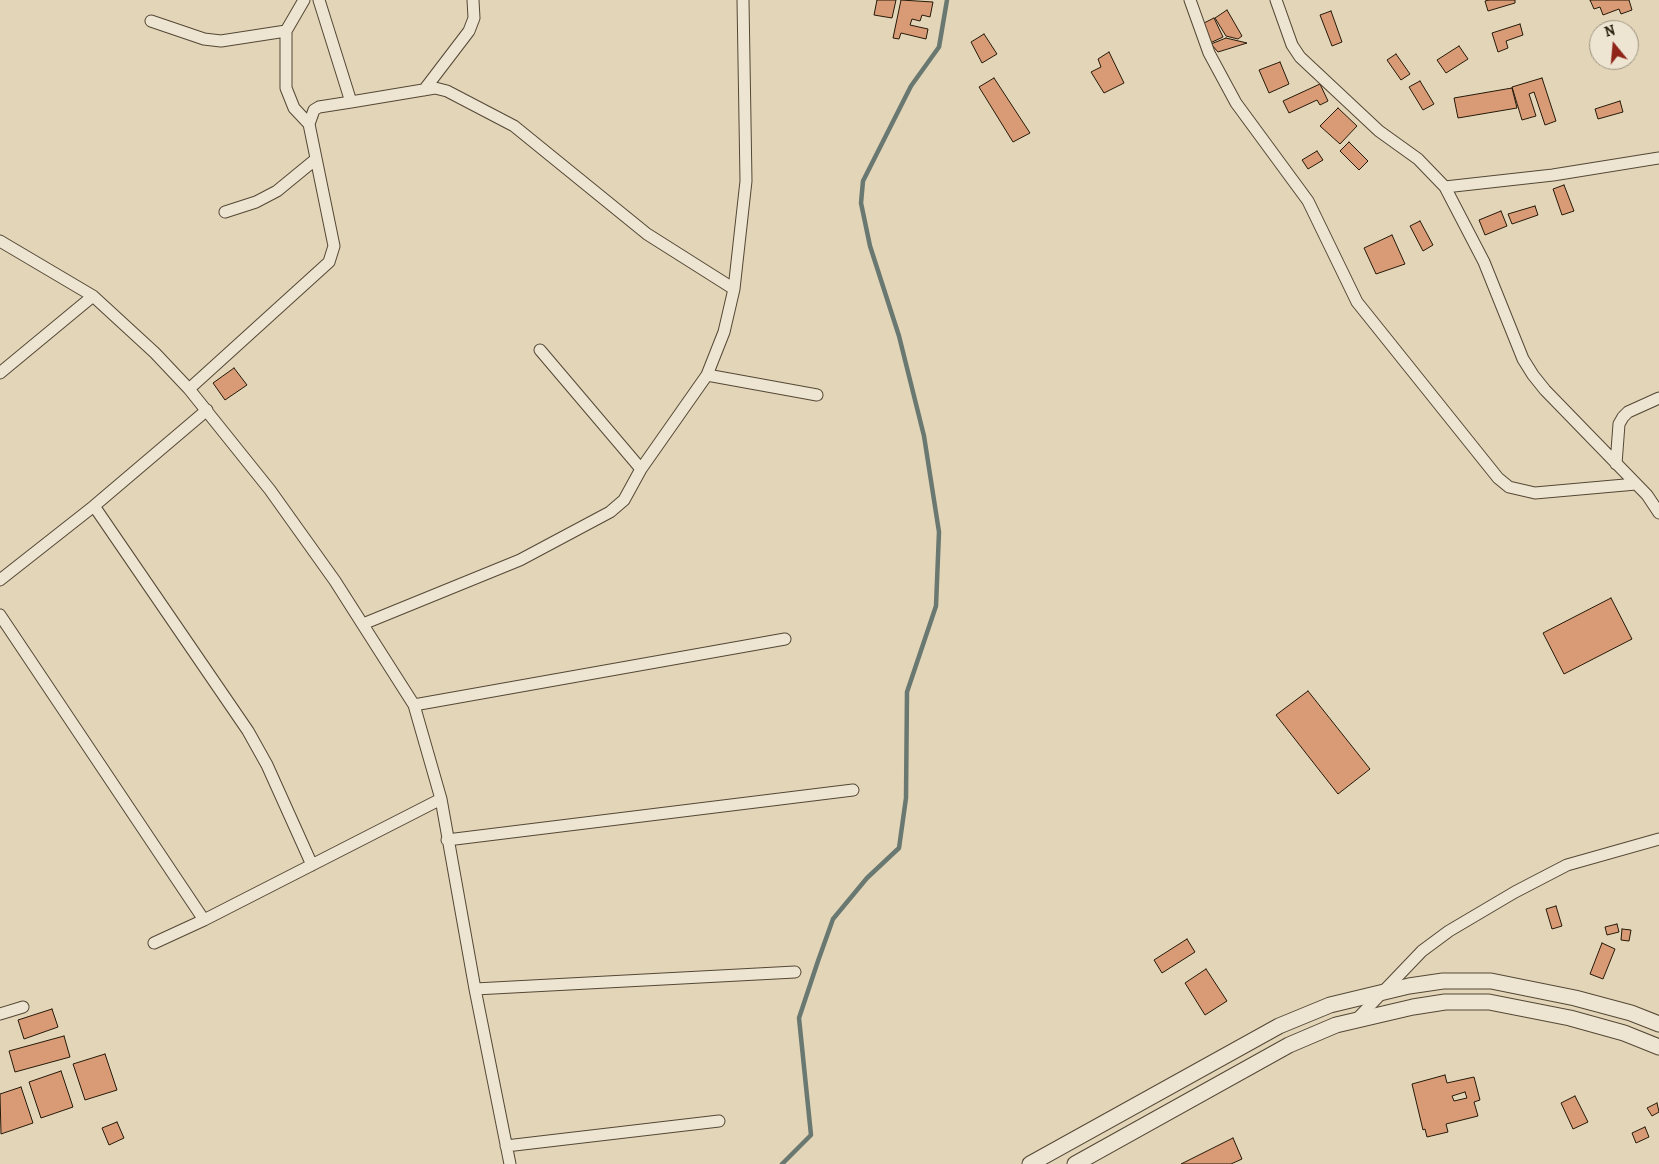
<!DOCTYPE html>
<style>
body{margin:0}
#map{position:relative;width:1659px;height:1164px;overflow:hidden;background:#e3d5b8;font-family:Alegreya,serif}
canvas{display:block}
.north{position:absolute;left:1589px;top:20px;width:50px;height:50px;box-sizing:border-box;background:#ede4d1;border:1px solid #9d9381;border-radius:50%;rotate:343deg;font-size:14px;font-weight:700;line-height:20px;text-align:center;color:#251909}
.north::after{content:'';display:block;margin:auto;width:18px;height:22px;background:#8f2418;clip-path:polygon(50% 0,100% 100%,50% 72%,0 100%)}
</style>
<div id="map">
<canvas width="1659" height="1164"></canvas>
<div class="north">N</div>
</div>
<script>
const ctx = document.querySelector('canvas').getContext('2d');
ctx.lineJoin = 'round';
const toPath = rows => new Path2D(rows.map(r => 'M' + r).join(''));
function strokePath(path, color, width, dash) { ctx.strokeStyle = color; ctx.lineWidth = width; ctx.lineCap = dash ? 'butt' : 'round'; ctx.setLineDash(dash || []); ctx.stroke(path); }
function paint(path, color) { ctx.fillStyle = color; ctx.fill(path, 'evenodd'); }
strokePath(toPath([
 [782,1164,811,1135,799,1018,818,961,833,919,867,878,899,848,906,798,907,692,936,606,939,532,924,436,899,336,870,246,861,203,863,181,911,86,939,47,947,0]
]), '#697871', 4.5);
const building = toPath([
 [877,0,896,0,892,18,874,15,877,0],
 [901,0,933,2,930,17,922,15,920,21,912,19,910,25,928,29,926,39,901,33,899,39,893,38,901,0],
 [1489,0,1515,0,1515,3,1488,11,1485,1,1489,0],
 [1590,0,1629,0,1632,10,1621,14,1619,9,1603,15,1600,7,1594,9,1590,0],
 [1227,10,1242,36,1238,39,1226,36,1215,18,1227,10],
 [1331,11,1342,42,1332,46,1320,15,1331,11],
 [1214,18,1223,37,1208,44,1200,25,1214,18],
 [1520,24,1523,35,1506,41,1508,48,1498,52,1492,33,1520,24],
 [984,34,997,54,982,63,971,42,984,34],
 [1226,38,1247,43,1218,52,1211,44,1226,38],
 [1459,46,1468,59,1446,73,1437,60,1459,46],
 [1109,52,1124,83,1104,93,1091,72,1101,67,1098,59,1109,52],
 [1396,54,1410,74,1401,80,1387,60,1396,54],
 [1280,62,1289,84,1269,93,1259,70,1280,62],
 [994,78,1030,133,1013,142,979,87,994,78],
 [1542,78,1556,121,1545,125,1534,92,1529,94,1536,116,1522,120,1512,87,1542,78],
 [1420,81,1434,104,1423,110,1409,87,1420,81],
 [1320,84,1328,101,1320,105,1317,100,1289,113,1283,101,1320,84],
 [1512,88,1517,108,1458,118,1454,98,1512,88],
 [1620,101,1623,112,1598,119,1595,109,1620,101],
 [1338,108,1357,126,1340,144,1320,126,1338,108],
 [1349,142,1368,161,1359,170,1340,151,1349,142],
 [1317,151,1323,160,1308,169,1302,160,1317,151],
 [1564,185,1574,211,1562,215,1553,189,1564,185],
 [1535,206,1538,215,1512,224,1508,214,1535,206],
 [1501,211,1507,226,1485,235,1479,220,1501,211],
 [1420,221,1433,245,1423,251,1410,226,1420,221],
 [1392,235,1405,264,1376,274,1364,248,1392,235],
 [234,368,247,385,225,400,213,383,234,368],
 [1611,598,1632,639,1564,674,1543,633,1611,598],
 [1308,691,1370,769,1338,794,1276,715,1308,691],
 [1556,906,1562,926,1552,929,1546,909,1556,906],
 [1617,924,1619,932,1607,935,1605,927,1617,924],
 [1622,929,1631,930,1629,941,1621,940,1622,929],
 [1187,939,1195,952,1162,973,1154,960,1187,939],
 [1602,943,1615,949,1603,979,1590,974,1602,943],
 [1206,969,1227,1001,1205,1015,1185,983,1206,969],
 [52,1009,58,1027,24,1039,18,1020,52,1009],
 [64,1036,70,1057,15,1072,9,1051,64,1036],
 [105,1054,117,1090,85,1100,73,1064,105,1054],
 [61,1071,73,1107,41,1118,29,1082,61,1071],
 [1445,1075,1447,1083,1474,1077,1480,1100,1474,1102,1478,1116,1446,1124,1448,1132,1427,1137,1425,1129,1423,1130,1412,1084,1445,1075],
 [1465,1092,1467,1098,1454,1101,1452,1096,1465,1092],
 [21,1087,33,1123,1,1134,0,1094,21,1087],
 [1575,1096,1588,1122,1573,1129,1561,1103,1575,1096],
 [1657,1103,1659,1112,1652,1116,1647,1108,1657,1103],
 [117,1122,124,1138,109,1145,102,1128,117,1122],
 [1645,1127,1649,1137,1636,1143,1632,1133,1645,1127],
 [1233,1138,1242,1159,1231,1164,1181,1164,1233,1138]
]);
paint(building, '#d89b75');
strokePath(building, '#251909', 1);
const minor = toPath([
 [304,0,286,31,286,88,294,108,309,124],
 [319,0,351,102,435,88,447,91,514,126,647,234,734,289],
 [1190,0,1209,53,1236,103,1308,201,1357,302,1498,478,1509,487,1535,493,1636,484],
 [1276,0,1292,45,1300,57,1379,131,1418,159,1445,187,1484,262,1523,359,1533,375,1545,390,1647,495,1659,513],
 [151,21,204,39,221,41,286,31],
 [424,90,469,31,474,18,473,0],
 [1445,187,1553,175,1659,158],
 [225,212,256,202,277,191,316,159],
 [0,241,93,296,155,353,189,389,270,490,335,581,414,705,441,799,475,989,510,1164],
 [540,350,641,469],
 [0,373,93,296],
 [707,375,817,395],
 [189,389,329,262,334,246,309,124,314,110,319,107,351,102],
 [1616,464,1619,424,1623,417,1628,412,1659,398],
 [94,506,248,731,267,765,312,865],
 [0,580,94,506,207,410],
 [0,615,204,920],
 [363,624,520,560,610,512,624,500,641,469,707,375,724,332,734,289,746,181,743,0],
 [414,705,785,639],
 [447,840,853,790],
 [154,943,204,920,441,799],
 [475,989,795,972],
 [0,1014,23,1007],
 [1357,1019,1422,951,1449,931,1515,892,1567,865,1659,839],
 [506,1146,719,1121]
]);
const tertiary = toPath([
 [1030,1164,1279,1026,1330,1005,1409,986,1443,981,1491,981,1575,998,1631,1013,1659,1024],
 [1075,1164,1289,1045,1336,1025,1413,1007,1445,1002,1489,1002,1570,1018,1624,1033,1659,1047]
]);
strokePath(minor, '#544835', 13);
strokePath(tertiary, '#544835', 17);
strokePath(minor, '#ede4d1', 11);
strokePath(tertiary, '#ede4d1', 15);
</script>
